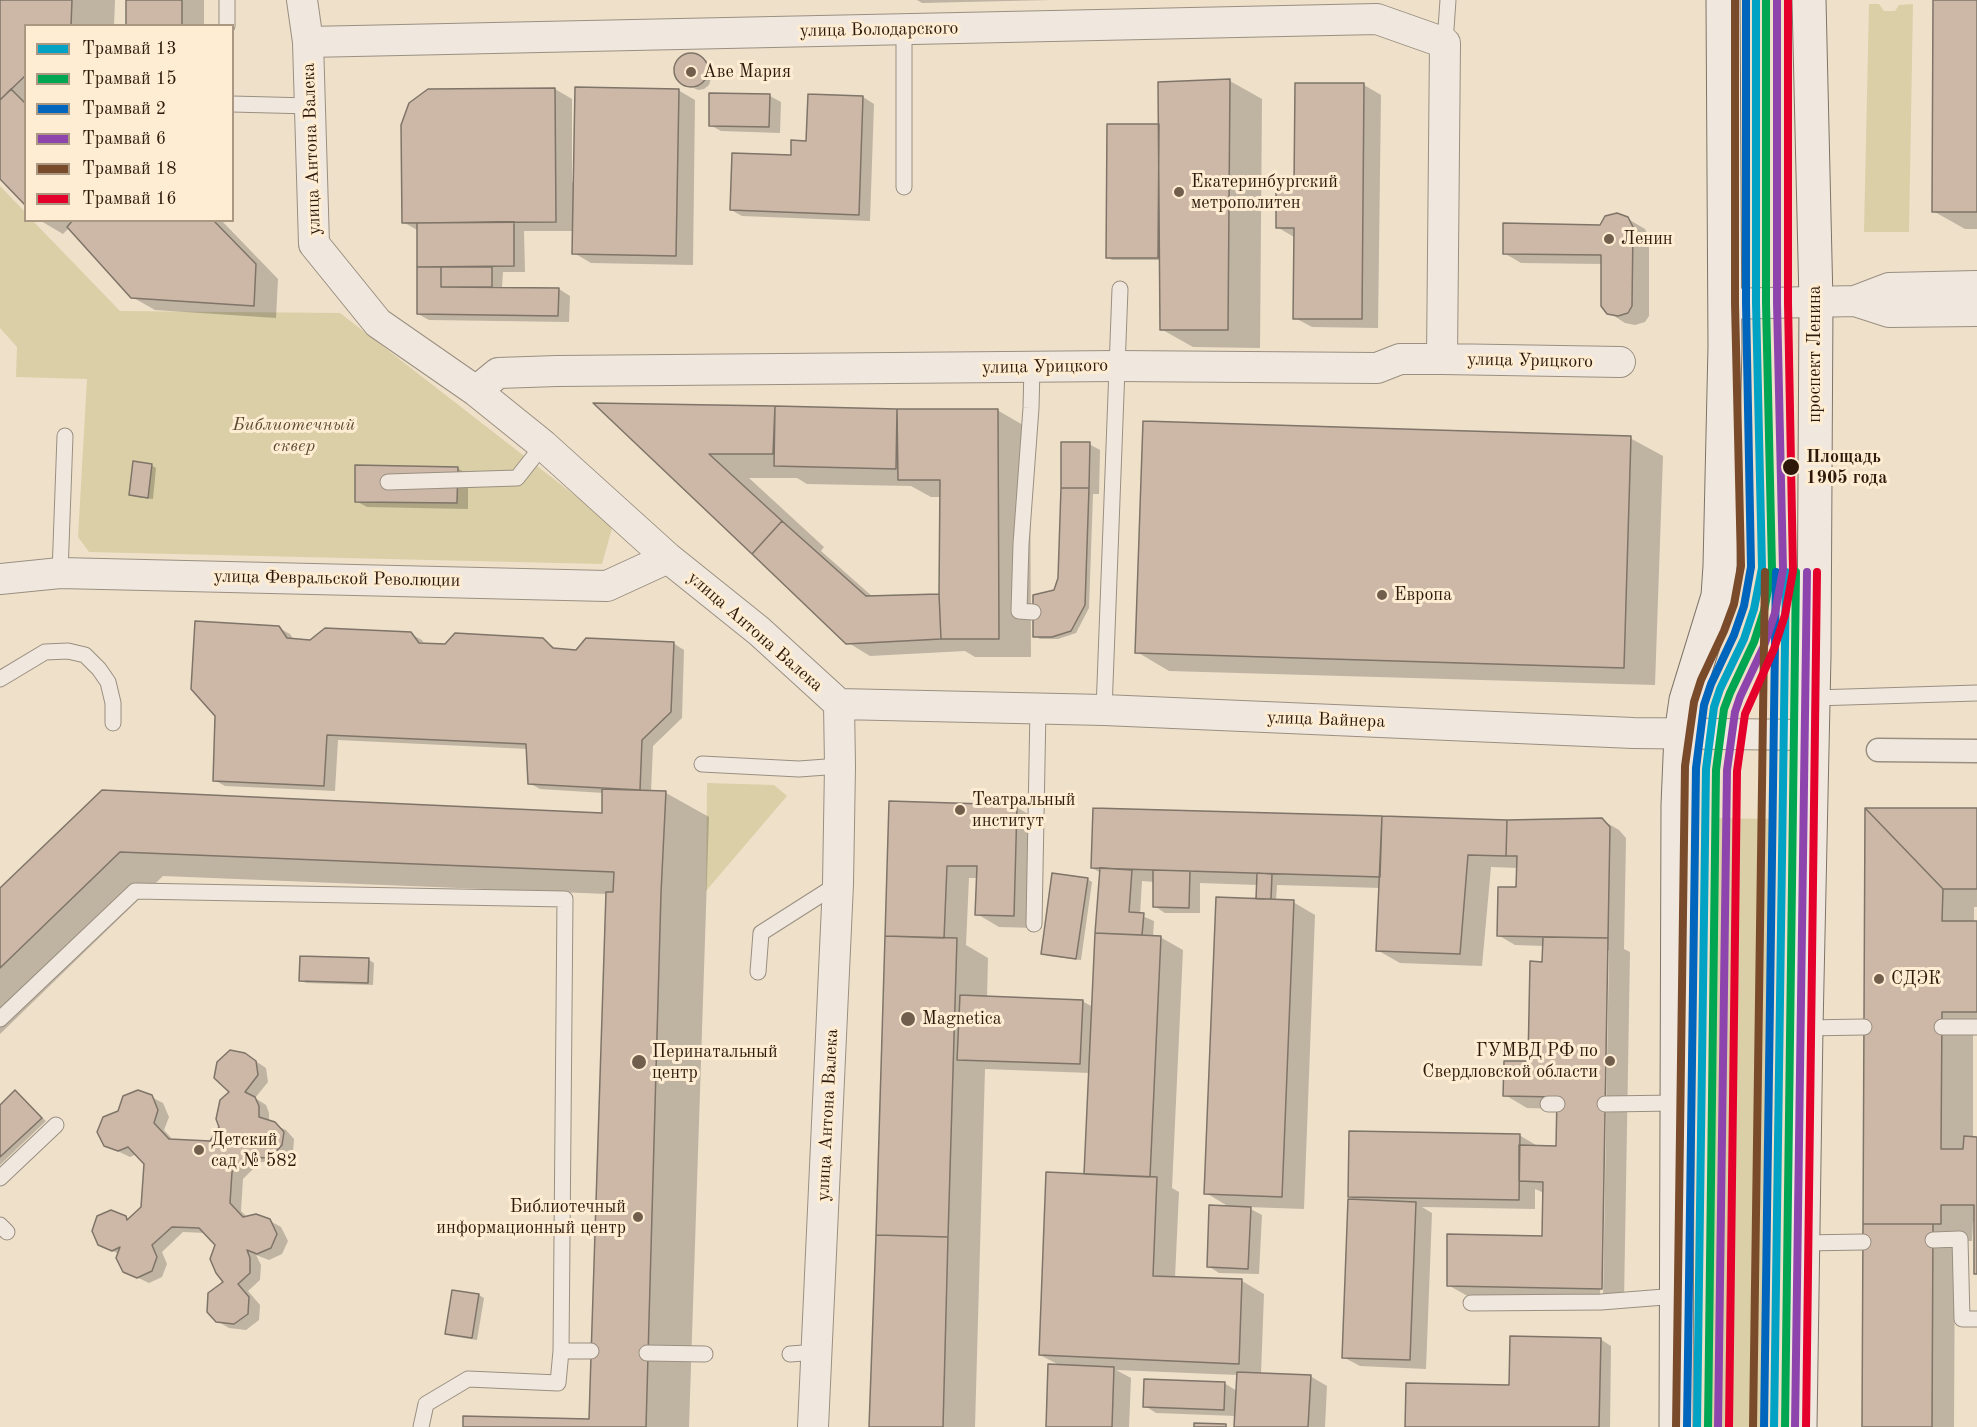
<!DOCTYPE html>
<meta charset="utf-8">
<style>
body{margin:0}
#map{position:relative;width:1977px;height:1427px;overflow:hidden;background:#efe0ca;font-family:"Old Standard TT",serif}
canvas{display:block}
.legend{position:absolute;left:24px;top:24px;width:210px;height:198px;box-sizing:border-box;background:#feedd3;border:2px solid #ab9883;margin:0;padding:8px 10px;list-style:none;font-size:18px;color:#2e180a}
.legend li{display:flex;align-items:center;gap:12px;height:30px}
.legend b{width:30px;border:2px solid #ab9883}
</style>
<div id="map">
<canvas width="1977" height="1427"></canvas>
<ul class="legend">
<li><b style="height:8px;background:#02a2c4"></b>Трамвай 13</li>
<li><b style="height:8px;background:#00a651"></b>Трамвай 15</li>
<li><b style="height:8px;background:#0065bd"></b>Трамвай 2</li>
<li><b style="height:8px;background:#8e44ad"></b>Трамвай 6</li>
<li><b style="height:8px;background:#7a4b2a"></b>Трамвай 18</li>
<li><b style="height:8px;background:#e4002b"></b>Трамвай 16</li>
</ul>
</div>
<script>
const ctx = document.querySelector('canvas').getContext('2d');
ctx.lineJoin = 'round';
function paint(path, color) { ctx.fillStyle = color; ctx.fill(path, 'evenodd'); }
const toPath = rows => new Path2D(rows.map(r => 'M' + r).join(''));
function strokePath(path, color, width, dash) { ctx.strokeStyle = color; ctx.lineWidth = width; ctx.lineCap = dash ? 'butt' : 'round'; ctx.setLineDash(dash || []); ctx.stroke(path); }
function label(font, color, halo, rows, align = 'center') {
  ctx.font = font + ' "Old Standard TT",serif'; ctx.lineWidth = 6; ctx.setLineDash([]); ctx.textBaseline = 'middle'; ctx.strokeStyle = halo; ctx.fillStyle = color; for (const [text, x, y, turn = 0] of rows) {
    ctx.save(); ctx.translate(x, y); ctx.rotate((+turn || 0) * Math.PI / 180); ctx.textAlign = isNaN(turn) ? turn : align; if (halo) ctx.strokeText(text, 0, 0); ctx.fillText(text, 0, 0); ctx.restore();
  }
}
paint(toPath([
 [1869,4,1879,4,1884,11,1895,11,1899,5,1913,4,1909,232,1864,232],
 [0,186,25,212,26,220,33,221,120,311,340,313,613,525,602,564,89,552,78,537,87,379,16,377,17,347,0,328],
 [707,783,774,785,787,796,706,891],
 [1714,818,1772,819,1761,1427,1705,1427]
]), '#dacfa7');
paint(toPath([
 [0,0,115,0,114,26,26,26,26,204,0,176],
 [128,0,204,0,204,26,128,26],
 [917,0,1051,0,922,3],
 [1934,0,1977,0,1977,229,1965,229,1933,211],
 [691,54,707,61,713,72,709,85,704,89,698,90,685,84,679,81,676,75,677,62,682,57],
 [1230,81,1262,99,1260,348,1193,347,1161,329,1161,260,1112,260,1107,257,1160,126,1160,84],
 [1364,85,1381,95,1378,328,1312,327,1295,318,1294,237,1277,227,1296,186],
 [555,89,572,99,572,182,575,182,678,90,695,100,693,265,591,263,574,253,574,231,524,231,525,272,503,272,502,288,559,289,570,296,569,322,429,320,418,314,419,231,403,222],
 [770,96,781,102,780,133,721,131,710,125],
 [863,97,874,104,870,221,742,216,731,210,807,142],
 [1628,219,1645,229,1649,238,1649,316,1645,322,1635,325,1625,323,1608,312,1602,264,1521,263,1504,253],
 [221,220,278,279,276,318,155,310,132,297,69,228,63,234,41,221],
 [597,404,897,411,997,410,1030,429,1031,657,975,657,965,651,870,656,847,642],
 [749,478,797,478,807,484,911,486,931,497,942,497,940,596,873,597,821,551,824,547],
 [1630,438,1663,456,1655,685,1169,671,1137,652],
 [1089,444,1100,450,1099,494,1093,494,1089,608,1076,633,1058,639,1040,639,1035,636,1060,578],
 [151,465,156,468,153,499,136,497,131,494],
 [457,468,468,474,468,509,367,507,356,501],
 [279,628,290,634,294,640,311,642,411,634,422,640,425,645,446,646,542,639,558,650,577,651,673,643,684,650,682,718,653,746,651,792,666,793,709,817,689,1427,464,1427,591,1421,607,894,163,876,0,1034,0,890,102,792,603,814,604,793,540,789,529,783,528,749,338,740,335,791,225,786,214,780],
 [891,803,1016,807,1039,820,1035,928,999,927,977,914,978,878,969,878,966,945,988,958,987,998,1082,1001,1093,1007,1101,873,1092,868,1509,821,1602,820,1619,830,1626,838,1624,949,1630,952,1624,1301,1471,1298,1448,1285,1543,1238,1544,1193,1535,1189,1535,1209,1422,1207,1432,1213,1426,1369,1360,1366,1343,1357,1357,1201,1349,1197,1519,1135,1536,1145,1536,1147,1558,1147,1558,1109,1527,1108,1505,1095,1530,1062,1544,963,1544,946,1515,945,1498,935,1517,889,1518,868,1491,867,1482,966,1400,963,1377,950,1381,888,1277,885,1276,901,1293,902,1315,915,1304,1209,1247,1207,1262,1215,1259,1274,1219,1273,1208,1266,1231,1208,1206,1193,1262,901,1258,885,1200,883,1200,913,1165,913,1154,906,1155,882,1142,881,1140,915,1154,921,1153,937,1160,937,1183,950,1172,1188,1179,1192,1175,1278,1242,1281,1264,1294,1261,1374,1310,1376,1327,1386,1325,1427,1236,1427,1236,1416,1156,1413,1145,1406,1224,1383,1237,1391,1238,1375,1116,1370,1131,1378,1129,1427,1047,1427,1061,1366,1040,1355,1086,1176,1090,1073,985,1069,975,1427,870,1427],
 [1606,950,1609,950,1603,1297,1600,1297],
 [1867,810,1977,810,1977,907,1974,907,1974,922,1977,922,1977,1029,1973,1029,1973,1138,1977,1138,1977,1274,1976,1222,1973,1222,1972,1241,1955,1241,1954,1427,1864,1427],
 [1087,879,1092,882,1081,960,1048,956,1043,953],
 [369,960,374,963,373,985,306,983,301,980],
 [245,1054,266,1068,268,1082,255,1098,266,1105,269,1113,269,1122,286,1130,294,1139,293,1152,281,1163,260,1162,243,1179,241,1211,247,1217,270,1221,281,1227,288,1241,282,1254,269,1260,256,1255,261,1265,260,1280,248,1291,260,1305,259,1320,246,1330,229,1328,217,1321,226,1283,217,1244,206,1233,183,1232,162,1252,167,1264,162,1277,149,1283,124,1271,119,1254,99,1244,125,1217,129,1220,143,1207,145,1163,137,1154,130,1157,105,1145,151,1097,163,1103,169,1117,164,1130,174,1141,210,1143,221,1127],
 [15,1092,46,1121,0,1165,0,1107],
 [479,1295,484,1298,477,1340,451,1336,446,1333],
 [1600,1339,1611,1346,1610,1427,1407,1427,1511,1387]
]), '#0003');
const building = toPath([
 [0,0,72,0,71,26,26,26,26,75,0,100,0,0],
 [126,0,182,0,182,26,126,26,126,0],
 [1933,0,1977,0,1977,212,1932,212,1933,0],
 '674 70a17 17 0 1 1 34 0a17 17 0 1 1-34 0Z',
 [1230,79,1228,330,1160,330,1158,82,1230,79],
 [1295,83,1364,83,1362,319,1293,319,1294,228,1276,228,1276,184,1294,184,1295,83],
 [575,87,679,89,676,256,572,254,575,87],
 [555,88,556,222,402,223,401,125,409,103,428,89,555,88],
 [11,89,26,104,26,206,0,179,0,100,11,89],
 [709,93,770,94,769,127,709,126,709,93],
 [808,94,863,96,859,215,730,210,732,153,791,155,791,140,806,141,808,94],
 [1107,124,1159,124,1158,258,1106,258,1107,124],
 [1617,213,1628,217,1633,227,1632,306,1628,313,1618,316,1607,314,1601,306,1601,255,1503,254,1503,223,1600,225,1605,216,1617,213],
 [73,220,213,220,256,264,254,306,131,298,67,227,73,220],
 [514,222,514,266,417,267,417,223,514,222],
 [417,267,441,267,441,287,559,288,558,316,417,314,417,267],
 [441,267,492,267,492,287,441,287,441,267],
 [593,403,775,406,773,454,709,454,782,521,752,554,593,403],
 [775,406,897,409,896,469,774,466,775,406],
 [897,409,998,409,999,639,941,639,939,594,940,480,898,480,897,409],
 [1143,421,1631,436,1624,668,1135,653,1143,421],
 [1061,442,1090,442,1089,488,1061,488,1061,442],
 [133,461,152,464,148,498,129,495,133,461],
 [355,465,458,467,457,503,355,502,355,465],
 [1061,488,1089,488,1085,605,1071,631,1052,637,1033,637,1033,595,1054,590,1058,578,1061,488],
 [782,521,866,596,939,594,941,639,846,644,752,554,782,521],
 [195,621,279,626,287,638,310,640,325,628,411,632,419,643,445,644,455,633,543,638,553,648,576,650,586,638,674,642,671,712,642,740,640,790,528,784,526,744,327,735,324,786,213,781,215,716,191,689,195,621],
 [602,789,666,791,661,893,646,1427,463,1427,463,1416,589,1419,606,892,613,892,614,872,120,852,0,968,0,888,102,790,602,813,602,789],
 [889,801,1017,805,1014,916,975,915,977,866,947,866,944,938,885,936,889,801],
 [1093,808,1382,816,1380,877,1091,868,1093,808],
 [1865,808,1943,889,1942,921,1977,921,1977,1012,1942,1012,1941,1149,1963,1149,1964,1136,1977,1137,1977,1274,1974,1274,1974,1205,1941,1205,1941,1224,1863,1224,1865,808],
 [1865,808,1977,808,1977,889,1943,889,1865,808],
 [1382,816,1507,820,1506,856,1468,855,1460,954,1376,951,1382,816],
 [1602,818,1610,827,1608,938,1497,936,1498,887,1516,887,1517,856,1506,856,1507,820,1602,818],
 [1100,868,1132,870,1129,912,1144,913,1142,935,1095,933,1100,868],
 [1153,870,1190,871,1189,908,1153,907,1153,870],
 [1052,873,1088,878,1076,959,1041,954,1052,873],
 [1257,873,1272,874,1271,899,1256,899,1257,873],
 [1216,897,1294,900,1282,1197,1204,1194,1216,897],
 [1095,933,1161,936,1150,1177,1084,1174,1095,933],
 [885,936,957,938,948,1237,876,1235,885,936],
 [1543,937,1608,938,1602,1289,1447,1286,1447,1234,1542,1236,1543,1182,1519,1181,1519,1145,1556,1146,1557,1097,1503,1096,1504,1061,1528,1061,1530,961,1542,962,1543,937],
 [300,956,369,958,368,983,299,981,300,956],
 [960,995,1083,1000,1080,1064,957,1060,960,995],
 [230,1050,245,1053,256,1061,258,1075,245,1092,255,1097,259,1106,259,1117,275,1122,284,1132,282,1145,270,1158,248,1157,232,1172,230,1203,243,1217,256,1214,270,1219,277,1234,271,1248,257,1254,247,1250,250,1258,250,1273,238,1284,249,1297,248,1314,234,1324,216,1322,207,1312,208,1293,223,1282,216,1273,210,1259,215,1245,199,1228,172,1227,152,1245,157,1257,152,1271,137,1278,123,1272,116,1258,120,1247,112,1251,98,1245,92,1231,97,1216,111,1210,126,1216,127,1220,141,1207,144,1164,128,1147,118,1151,104,1146,97,1132,103,1117,118,1111,123,1096,138,1090,152,1095,158,1110,154,1123,169,1139,210,1141,219,1127,216,1119,220,1100,229,1092,214,1078,217,1062,230,1050],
 [15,1090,42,1118,0,1157,0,1105,15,1090],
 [1349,1131,1520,1134,1519,1200,1348,1197,1349,1131],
 [1046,1172,1157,1177,1153,1276,1242,1279,1239,1364,1039,1355,1046,1172],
 [1348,1199,1416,1202,1410,1360,1342,1358,1348,1199],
 [1209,1205,1251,1207,1248,1269,1207,1267,1209,1205],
 [1863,1224,1933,1224,1932,1427,1862,1427,1863,1224],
 [876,1235,948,1237,943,1427,869,1427,876,1235],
 [452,1290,479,1294,472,1338,445,1334,452,1290],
 [1510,1336,1601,1338,1599,1427,1405,1427,1406,1383,1509,1385,1510,1336],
 [1048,1364,1114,1367,1112,1427,1046,1427,1048,1364],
 [1237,1372,1311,1375,1308,1427,1234,1427,1237,1372],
 [1144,1379,1225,1382,1224,1410,1143,1407,1144,1379],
 [1194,1423,1226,1424,1226,1427,1194,1427,1194,1423]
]);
paint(building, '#cdb8a8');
strokePath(building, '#7e7467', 1.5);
const service = toPath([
 [227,26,227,0],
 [904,29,904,187],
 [1445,43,1448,0],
 [232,104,310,106],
 [1032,367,1031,408,1021,544,1019,611,1033,612],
 [388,482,517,478,543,445],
 [60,573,65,436],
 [0,679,45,652,68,651,85,655,99,669,108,682,113,703,113,723],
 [1814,698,1977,693],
 [1104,710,1120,289],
 [702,764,799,769,840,766],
 [1034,924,1038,709],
 [758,972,761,933,838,884],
 [0,1019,135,891,565,899,561,1351,558,1383,468,1379,426,1404,421,1427],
 [1942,1027,1977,1027],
 [1806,1028,1864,1027],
 [1548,1104,1557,1104],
 [1605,1104,1677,1103],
 [0,1178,56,1125],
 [0,1225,7,1232],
 [1933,1240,1960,1239,1962,1319,1977,1319],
 [1803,1243,1863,1242],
 [1471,1303,1601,1302,1677,1296],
 [561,1351,591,1351],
 [647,1353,705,1354],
 [790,1354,817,1352]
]);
const pedestrian = toPath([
 [1878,750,1977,751]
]);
const minor = toPath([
 [302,0,308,42,314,244,378,323,476,391,543,445,668,558,759,631,839,704,840,766,838,884,813,1427],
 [308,42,1377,19,1445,43,1442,359],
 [1855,301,1889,288,1977,286],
 [1725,304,1855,301,1889,312,1977,311],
 [476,391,498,373,557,371,1117,366,1377,368,1400,359,1442,359,1620,362],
 [0,579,60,573,607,586,668,558],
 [839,704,1104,710,1633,733,1812,735]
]);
const secondary = toPath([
 [1676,1427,1678,805,1681,734,1686,700,1718,596,1720,566,1725,347,1723,0],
 [1800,1427,1806,1028,1814,656,1816,302,1809,0]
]);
strokePath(service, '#9a8f80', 17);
strokePath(pedestrian, '#9a8f80', 25);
strokePath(minor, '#9a8f80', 32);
strokePath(secondary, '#7e7467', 35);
strokePath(service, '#f0e8de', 15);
strokePath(pedestrian, '#f0e8de', 22);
strokePath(minor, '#f0e8de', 30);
strokePath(secondary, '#f0e8de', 33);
strokePath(toPath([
 [1697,1427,1706,769,1714,707,1720,689,1744,639,1754,609,1762,568,1756,303,1756,0],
 [1774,1427,1786,572]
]), '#02a2c4', 8);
strokePath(toPath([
 [1708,1427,1716,770,1724,709,1730,693,1754,642,1764,611,1772,569,1766,303,1766,0],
 [1785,1427,1796,572]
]), '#00a651', 8);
strokePath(toPath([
 [1687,1427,1696,768,1704,705,1711,684,1734,635,1744,606,1751,567,1746,303,1746,0],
 [1764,1427,1776,572]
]), '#0065bd', 8);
strokePath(toPath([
 [1718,1427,1727,770,1735,712,1740,697,1764,646,1775,613,1783,570,1777,303,1777,0],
 [1795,1427,1807,572]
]), '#8e44ad', 8);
strokePath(toPath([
 [1676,1427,1685,766,1694,702,1701,680,1724,631,1734,604,1741,566,1735,303,1735,0],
 [1753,1427,1765,572]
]), '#7a4b2a', 8);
strokePath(toPath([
 [1729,1427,1737,771,1745,714,1774,649,1785,615,1793,571,1788,303,1788,0],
 [1806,1427,1817,572]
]), '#e4002b', 8);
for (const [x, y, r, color] of [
 [691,72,6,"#725e4d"],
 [1179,192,6,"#725e4d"],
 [1609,239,6,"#725e4d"],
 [1791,467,9,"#2e180a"],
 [1382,595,6,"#725e4d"],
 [960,810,6,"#725e4d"],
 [1879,979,6,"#725e4d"],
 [908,1019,8,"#725e4d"],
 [1610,1061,6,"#725e4d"],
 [639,1062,8,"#725e4d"],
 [199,1150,6,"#725e4d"],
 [638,1217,6,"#725e4d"]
]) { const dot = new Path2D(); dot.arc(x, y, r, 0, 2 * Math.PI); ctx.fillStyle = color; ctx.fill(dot); strokePath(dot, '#feedd3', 2); }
label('18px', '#2e180a', '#feedd3', [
 ["улица Володарского",879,30,-1],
 ["улица Антона Валека",312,149,-92],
 ["проспект Ленина",1815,354,-90],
 ["улица Урицкого",1530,361,1],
 ["улица Урицкого",1045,367,-1],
 ["улица Февральской Революции",337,579,1],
 ["улица Антона Валека",755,632,41],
 ["улица Вайнера",1326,720,2],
 ["улица Антона Валека",828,1115,-87]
]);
label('18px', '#2e180a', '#feedd3', [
 ["Аве Мария",703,72],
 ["Екатеринбургский",1191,182],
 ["метрополитен",1191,203],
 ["Ленин",1621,239],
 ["Европа",1394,595],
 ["Театральный",972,800],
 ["институт",972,821],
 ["СДЭК",1891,979],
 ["Magnetica",922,1019],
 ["ГУМВД РФ по",1598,1051,"right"],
 ["Свердловской области",1598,1072,"right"],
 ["Перинатальный",652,1052],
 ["центр",652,1073],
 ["Детский",211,1140],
 ["сад № 582",211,1161],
 ["Библиотечный",626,1207,"right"],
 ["информационный центр",626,1228,"right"]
], 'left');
label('italic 18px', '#5c4b31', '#feedd3', [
 ["Библиотечный",294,425],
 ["сквер",294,446]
]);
label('bold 18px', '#2e180a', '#feedd3', [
 ["Площадь",1806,457],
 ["1905 года",1806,478]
], 'left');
</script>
